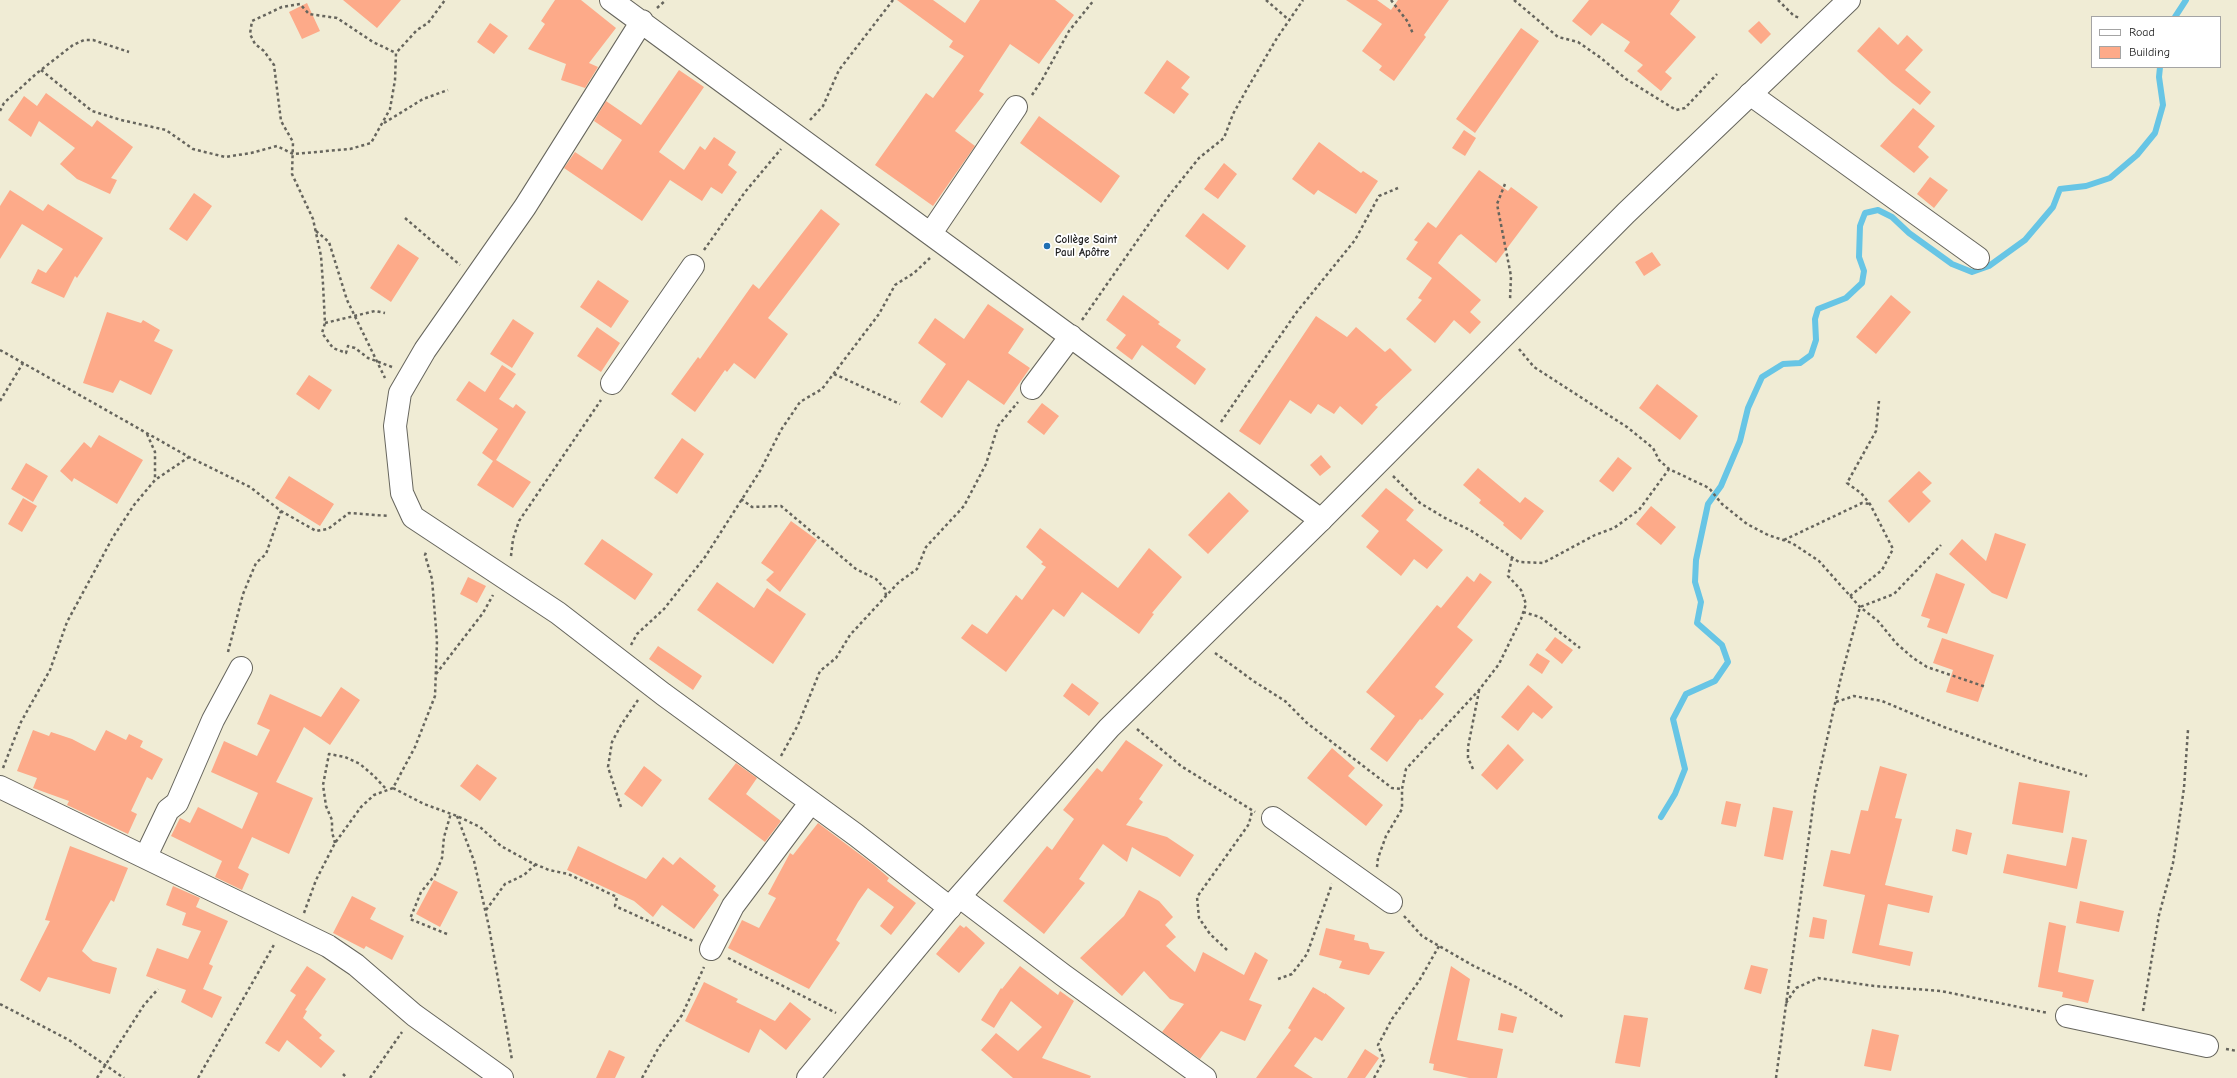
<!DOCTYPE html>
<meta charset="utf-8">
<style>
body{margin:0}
#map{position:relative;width:2237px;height:1078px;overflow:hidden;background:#f0ecd5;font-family:"Comic Neue",sans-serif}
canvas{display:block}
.legend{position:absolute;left:2091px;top:16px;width:130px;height:52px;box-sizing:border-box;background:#fff;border:1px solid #a4a4a4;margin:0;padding:5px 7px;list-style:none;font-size:12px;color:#1c1c1c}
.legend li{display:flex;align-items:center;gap:8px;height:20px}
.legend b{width:20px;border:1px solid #a4a4a4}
</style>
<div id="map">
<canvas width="2237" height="1078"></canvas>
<ul class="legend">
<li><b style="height:5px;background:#fff"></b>Road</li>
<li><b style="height:11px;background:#fdaa89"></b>Building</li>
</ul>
</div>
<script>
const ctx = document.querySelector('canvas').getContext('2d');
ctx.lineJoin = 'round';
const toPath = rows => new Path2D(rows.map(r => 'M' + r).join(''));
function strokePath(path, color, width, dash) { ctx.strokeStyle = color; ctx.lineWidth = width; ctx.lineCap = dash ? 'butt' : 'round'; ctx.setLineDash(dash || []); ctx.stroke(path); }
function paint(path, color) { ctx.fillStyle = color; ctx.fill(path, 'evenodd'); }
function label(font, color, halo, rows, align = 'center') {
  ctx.font = font + ' "Comic Neue",sans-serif'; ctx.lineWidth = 3.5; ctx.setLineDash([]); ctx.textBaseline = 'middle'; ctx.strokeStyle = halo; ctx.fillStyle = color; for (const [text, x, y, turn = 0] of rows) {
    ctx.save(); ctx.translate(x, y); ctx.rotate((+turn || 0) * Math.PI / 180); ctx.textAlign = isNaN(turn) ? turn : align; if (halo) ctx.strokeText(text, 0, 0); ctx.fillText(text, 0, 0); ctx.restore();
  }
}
strokePath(toPath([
 [2175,17,2186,0],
 [1661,817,1675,794,1685,769,1673,719,1686,694,1715,681,1728,662,1722,645,1697,623,1701,602,1695,582,1696,560,1708,504,1721,486,1740,441,1748,408,1762,377,1783,364,1800,363,1811,355,1816,340,1815,319,1818,309,1846,298,1862,283,1864,271,1859,257,1860,226,1865,213,1878,210,1892,217,1909,233,1952,264,1972,272,1989,266,2025,240,2053,207,2060,189,2086,186,2110,178,2137,155,2155,133,2163,105,2159,77,2160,67]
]), '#67c5e5', 6);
paint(toPath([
 [343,0,401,0,377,28],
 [555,0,581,0,616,28,589,63,598,67,585,88,561,80,566,64,528,49,545,24,541,21],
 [897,0,933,0,965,23,980,0,1055,0,1074,15,1039,64,1010,44,979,91,984,94,955,131,975,146,933,206,875,165,926,93,933,98,964,56,949,47,953,41],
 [1346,0,1377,0,1391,10,1398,0,1449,0,1424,35,1426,37,1394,81,1379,70,1382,66,1362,51,1382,24],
 [1589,0,1680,0,1670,14,1696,37,1665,72,1672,78,1661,91,1637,71,1643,65,1624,51,1630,42,1602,23,1591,36,1572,21],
 [307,3,320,31,302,39,289,12],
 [1759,21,1771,34,1761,44,1748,31],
 [490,23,508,36,494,54,477,42],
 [1879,27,1898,45,1907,35,1923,50,1905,70,1931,92,1920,105,1892,83,1857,51],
 [1521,28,1539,41,1475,133,1456,119],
 [1167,60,1190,77,1181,88,1189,94,1174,114,1144,93],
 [679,70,704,87,659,152,684,170,700,146,705,150,714,137,736,152,728,165,737,172,722,194,711,187,702,201,670,180,642,221,564,168,575,152,602,170,622,140,594,121,606,101,641,125],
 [46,93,92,127,97,120,133,147,111,178,117,180,110,194,77,179,60,164,75,148,39,121,31,137,8,120,24,96,37,106],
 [1913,108,1935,126,1918,147,1929,157,1914,173,1880,146],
 [1039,116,1120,176,1101,203,1020,143],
 [1464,130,1476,138,1465,156,1452,148],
 [1319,142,1361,173,1363,171,1378,181,1356,214,1318,190,1314,195,1292,179],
 [1224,163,1237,174,1218,199,1204,189],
 [1479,170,1508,191,1511,187,1538,207,1496,263,1461,234,1458,236,1438,263,1481,300,1470,312,1481,322,1470,334,1454,320,1435,343,1406,319,1422,300,1418,298,1432,278,1406,259,1418,242,1414,240,1428,222,1436,228],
 [1930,177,1948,190,1934,208,1917,194],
 [10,190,43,211,48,204,103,238,77,278,75,276,64,298,31,283,38,269,46,273,63,249,22,224,0,259,0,206],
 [194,193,212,206,187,241,169,229],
 [821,209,840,224,768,318,788,334,755,379,734,363,727,372,725,370,695,412,671,394,698,357,700,359,753,284,759,289],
 [1203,213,1246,246,1228,270,1185,236],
 [398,244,419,258,391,302,370,288],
 [1652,252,1661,265,1644,276,1635,262],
 [598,280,629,301,611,328,580,307],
 [1123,295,1160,322,1158,324,1181,340,1176,347,1206,369,1195,385,1142,345,1132,360,1116,348,1126,335,1106,320],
 [1891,295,1911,312,1876,354,1856,337],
 [988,304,1024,329,1008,353,1030,368,1004,405,968,380,942,418,920,402,946,364,918,343,935,318,964,339],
 [107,312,141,323,143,320,160,330,154,341,173,350,151,395,120,380,113,393,83,383],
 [1316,316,1347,337,1356,327,1385,352,1390,348,1412,370,1375,405,1378,407,1362,425,1340,406,1334,414,1318,404,1311,414,1290,400,1260,445,1239,431],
 [513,319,534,333,512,368,490,354],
 [597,327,620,343,601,372,577,356],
 [502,365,516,374,499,399,513,408,516,404,526,412,496,460,531,482,513,508,477,485,493,461,482,453,498,429,456,400,469,381,485,392],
 [309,375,332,390,319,410,296,394],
 [1657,384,1698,416,1680,440,1639,408],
 [1042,403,1059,416,1044,435,1027,422],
 [99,435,143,460,117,504,74,478,72,482,60,471,84,442,91,448],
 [682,438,704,454,677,494,654,478],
 [1321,455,1331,467,1320,476,1310,465],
 [1618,457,1632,468,1613,492,1599,481],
 [26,463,48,476,33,502,11,489],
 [1478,468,1520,503,1525,497,1544,511,1521,540,1503,525,1504,523,1479,503,1481,500,1463,485],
 [1919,471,1932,483,1922,492,1931,501,1909,523,1888,501],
 [289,476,334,504,320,526,275,498],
 [1386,488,1414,510,1406,520,1443,550,1427,569,1414,559,1401,576,1366,547,1379,531,1361,516],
 [1229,492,1249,511,1208,554,1188,535],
 [23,498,37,506,22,532,8,524],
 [1651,506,1676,527,1661,545,1636,524],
 [791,521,817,540,780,592,766,580,774,572,761,563],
 [1040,528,1118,588,1149,548,1182,577,1152,613,1154,614,1139,634,1082,592,1064,617,1053,609,1006,672,961,638,972,624,987,634,1016,595,1022,600,1046,567,1041,564,1043,562,1026,547],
 [1995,533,2026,544,2007,599,1992,593,1949,554,1962,539,1986,561],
 [602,539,653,574,635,600,584,564],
 [1480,573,1492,582,1457,627,1473,640,1435,687,1444,694,1422,720,1420,719,1387,762,1370,749,1395,716,1366,692,1437,605,1441,608,1467,576,1474,582],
 [1936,573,1965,584,1947,634,1927,627,1930,619,1921,616],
 [468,577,486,586,477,603,460,594],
 [717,582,754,608,767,588,806,614,773,664,697,610],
 [1555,637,1573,650,1562,664,1545,650],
 [1942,638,1994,655,1978,702,1946,692,1953,670,1933,663],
 [658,646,702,676,693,690,649,659],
 [1537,653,1550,661,1542,674,1529,665],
 [1072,683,1099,703,1089,716,1063,696],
 [1528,685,1553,707,1542,719,1533,712,1518,731,1501,717],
 [341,687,360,700,330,745,304,727,276,782,313,798,289,854,252,837,238,868,249,874,242,890,215,877,222,861,171,836,180,818,190,823,198,807,242,829,258,793,211,772,224,741,257,756,270,730,257,724,270,694,321,717],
 [33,730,49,736,51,732,72,739,95,751,106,730,126,740,129,734,143,741,140,747,163,759,152,780,147,777,131,811,137,814,128,834,67,805,69,801,33,788,37,778,17,771],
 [1126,740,1163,765,1139,799,1143,802,1126,825,1167,837,1194,855,1180,877,1132,847,1127,862,1103,844,1079,879,1085,883,1044,934,1003,901,1047,846,1052,850,1074,819,1063,810,1097,768,1102,772],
 [1508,744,1524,760,1497,790,1481,775],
 [1332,748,1355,768,1348,776,1383,805,1366,826,1307,778],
 [736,763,757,778,746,794,781,821,765,842,708,799],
 [477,764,497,778,480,801,460,786],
 [644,766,662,780,642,807,624,794],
 [1880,766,1907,774,1895,818,1902,819,1885,885,1933,896,1929,913,1888,904,1879,945,1913,952,1910,966,1852,953,1865,895,1823,886,1831,850,1850,854,1861,810,1868,811],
 [2019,782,2070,791,2063,833,2012,824],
 [1726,801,1741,804,1736,827,1721,824],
 [1773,807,1793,811,1783,860,1764,856],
 [818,823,874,865,889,878,887,881,916,903,891,935,880,926,894,907,868,888,858,902,836,940,840,943,809,989,728,948,742,920,759,928,776,898,768,894,790,853,793,855],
 [1956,829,1972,833,1967,855,1952,851],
 [2072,837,2087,840,2077,889,2003,873,2007,854,2066,866],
 [70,846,128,868,114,902,111,900,82,951,93,961,117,968,110,994,48,977,40,992,20,980,50,921,45,920],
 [578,846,646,879,663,857,673,865,680,857,716,886,713,890,719,895,694,929,662,905,653,917,634,901,567,870],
 [434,880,458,892,440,927,416,914],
 [173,886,200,898,196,907,228,921,209,964,213,966,203,989,222,997,212,1018,181,1002,186,990,146,976,157,948,188,959,201,931,182,925,186,913,166,905],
 [1139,890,1159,901,1173,917,1165,925,1176,937,1166,946,1195,972,1203,952,1244,975,1255,952,1268,960,1249,1000,1262,1005,1245,1041,1221,1031,1200,1059,1162,1032,1184,1004,1170,999,1144,971,1122,996,1080,958,1124,916],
 [352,896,376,908,370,919,404,936,392,960,366,946,364,949,333,933],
 [2080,901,2124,911,2119,932,2076,923],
 [1813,917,1827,920,1824,939,1809,937],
 [2049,922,2066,926,2058,972,2094,980,2088,1003,2062,997,2063,992,2038,987],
 [960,925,964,928,966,926,985,943,959,973,936,954],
 [1326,928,1355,935,1354,940,1368,943,1370,949,1385,952,1369,975,1339,968,1342,961,1319,955],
 [1751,965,1768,969,1761,994,1744,989],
 [307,966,326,979,305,1010,307,1011,303,1018,322,1035,319,1038,335,1051,321,1068,287,1040,279,1052,265,1043,296,995,290,991],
 [1020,966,1058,995,1060,991,1074,1001,1042,1058,1091,1076,1090,1078,1013,1078,981,1050,996,1033,1018,1051,1042,1027,1011,1001,994,1028,981,1020,1001,988,1002,989],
 [1451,966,1470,979,1457,1040,1503,1049,1497,1078,1469,1078,1433,1070,1434,1064,1429,1063],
 [704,982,738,999,736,1002,775,1021,790,1002,811,1019,786,1050,760,1029,749,1053,685,1021],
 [1313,987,1325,994,1325,993,1345,1008,1322,1041,1315,1037,1294,1066,1313,1078,1256,1078,1291,1030,1288,1028],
 [1501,1013,1517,1017,1513,1033,1498,1030],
 [1624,1015,1648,1018,1640,1067,1615,1063],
 [1872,1029,1899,1035,1891,1071,1864,1066],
 [1365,1049,1379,1058,1365,1078,1347,1078],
 [609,1050,625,1057,615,1078,596,1078]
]), '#fdaa89');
const street = toPath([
 [611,0,1321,520],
 [642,21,525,207,425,350,400,393,395,426,402,493,413,517,558,613,663,694,856,835,950,908],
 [1750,94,1978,258],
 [931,233,1016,107],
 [612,383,693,266],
 [1032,388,1071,336],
 [0,787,328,946,356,965,414,1015,502,1078],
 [1273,818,1391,902],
 [146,856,168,810,177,803,213,720,241,668],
 [960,897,1063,975,1205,1078],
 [711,949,733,906,811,802],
 [2067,1016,2207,1046]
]);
const secondary = toPath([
 [808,1078,951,906,1109,728,1321,520,1626,213,1849,0]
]);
strokePath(street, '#66655d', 24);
strokePath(secondary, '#66655d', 24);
strokePath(toPath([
 [1266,0,1289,20],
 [1391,0,1408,22,1413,34],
 [1514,0,1558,37,1578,42,1601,58,1626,79,1676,110,1685,108,1717,74],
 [1778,0,1794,16,1800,18],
 [657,8,666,0],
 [41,70,92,111,121,120,166,130,193,149,225,157,251,153,277,146,293,154,350,149,371,143,390,109,395,80,396,53,417,30,428,23,445,0],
 [1032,95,1042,80,1069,31,1094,0],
 [0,111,4,103,37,73,73,45,84,40,93,40,129,52],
 [810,120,823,106,839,70,893,0],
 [384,123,423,99,448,90],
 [1505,184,1497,204,1511,276,1510,300],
 [405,218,460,265],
 [316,231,329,242,347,300,385,378],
 [704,250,745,192,781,149],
 [1082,320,1167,198,1199,158,1224,138,1233,114,1247,89,1277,38,1303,0],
 [325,323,375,311,385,313],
 [1519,349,1534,367,1627,427,1653,448,1659,460,1669,469,1709,488,1722,504,1747,524,1768,535,1792,543,1819,561,1860,607,1878,621,1896,643,1913,658,1927,667,1986,687],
 [0,350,189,457,250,487,281,511,316,531,328,529,349,513,389,516],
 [392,367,368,358,355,348,348,346,346,353,333,348,322,333,325,323,323,284,321,256,313,219,292,174,293,142,281,121,274,65,264,51,255,44,250,34,252,21,282,7,300,4,309,14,337,18,373,42,396,53],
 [834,374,900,404],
 [0,401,23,363],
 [1221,422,1296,313,1355,240,1379,196,1398,188],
 [147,434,155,452,155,480],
 [1393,476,1420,503,1445,518,1470,530,1519,562,1543,563,1595,535,1614,528,1639,510,1669,469],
 [741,499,752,507,781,506,856,569,876,579,885,589,886,596],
 [1784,540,1862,503,1870,504],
 [511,556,513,539,519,521,601,400],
 [1850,596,1882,570,1893,549,1870,504,1861,493,1847,483,1876,431,1879,401],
 [1523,612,1540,617,1580,648],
 [631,645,637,634,664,609,705,557,760,471,781,430,800,402,822,389,879,314,895,285,914,273,930,258],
 [228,652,243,594,256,563,266,554,281,511],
 [1215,653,1255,682,1285,701,1307,723,1392,788,1402,789],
 [436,674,483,613,493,595],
 [1836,702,1854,696,1882,701,1944,727,2037,761,2087,776],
 [1137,729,1181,766,1255,812],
 [781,756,798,725,820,671,836,658,850,635,898,583,917,569,926,547,964,506,986,464,998,426,1018,402],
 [3,768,21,722,50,670,67,622,113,537,134,505,155,480,189,457],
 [1473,769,1468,758,1468,747,1479,691],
 [393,788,424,804,457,816,480,827,501,846,530,862,549,870,568,874,617,897,615,906,693,941],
 [621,807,608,767,612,742,621,725,638,700],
 [457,816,474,861,489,927,512,1060],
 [335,843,332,832,332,820,326,806,323,785,329,754,345,757,360,764,374,776,387,790],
 [1377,867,1378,858,1386,836,1402,809,1402,789,1406,769,1479,690,1499,664,1521,619,1526,604,1521,590,1508,576,1512,558],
 [486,910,505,884,524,875,536,864],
 [304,913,316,880,335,843,361,807,374,795,393,788,415,747,435,696,437,641,432,579,425,555,427,550],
 [1404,916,1422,936,1472,965,1516,987,1563,1017],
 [447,934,410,919,421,892,435,875,442,858,444,837,451,813],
 [1227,950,1210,934,1199,918,1197,897,1249,824,1252,811],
 [728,958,836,1013],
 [1278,979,1292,974,1307,954,1332,884],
 [1786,1003,1796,988,1818,978,1874,986,1941,991,2048,1013],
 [0,1004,69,1040,124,1078],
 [2143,1011,2159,915,2173,863,2184,788,2188,730],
 [2226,1049,2237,1051],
 [343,1074,347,1078],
 [97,1078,144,1005,158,989],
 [198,1078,275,943],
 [370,1078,402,1032],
 [642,1078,659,1047,682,1015,704,967],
 [1374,1078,1384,1060,1378,1045,1392,1019,1419,981,1439,946],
 [1776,1078,1815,792,1841,677,1860,607,1894,594,1941,545]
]), '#66655d', 2.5, [3, 3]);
strokePath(street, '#fff', 22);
strokePath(secondary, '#fff', 22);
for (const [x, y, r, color] of [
 [1047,246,4,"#1f6fb2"]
]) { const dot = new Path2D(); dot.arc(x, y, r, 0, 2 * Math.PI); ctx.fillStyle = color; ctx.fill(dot); strokePath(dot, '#fff', 1.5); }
label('bold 11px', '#1c1c1c', '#fff', [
 ["Collège Saint",1055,240],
 ["Paul Apôtre",1055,253]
], 'left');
</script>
